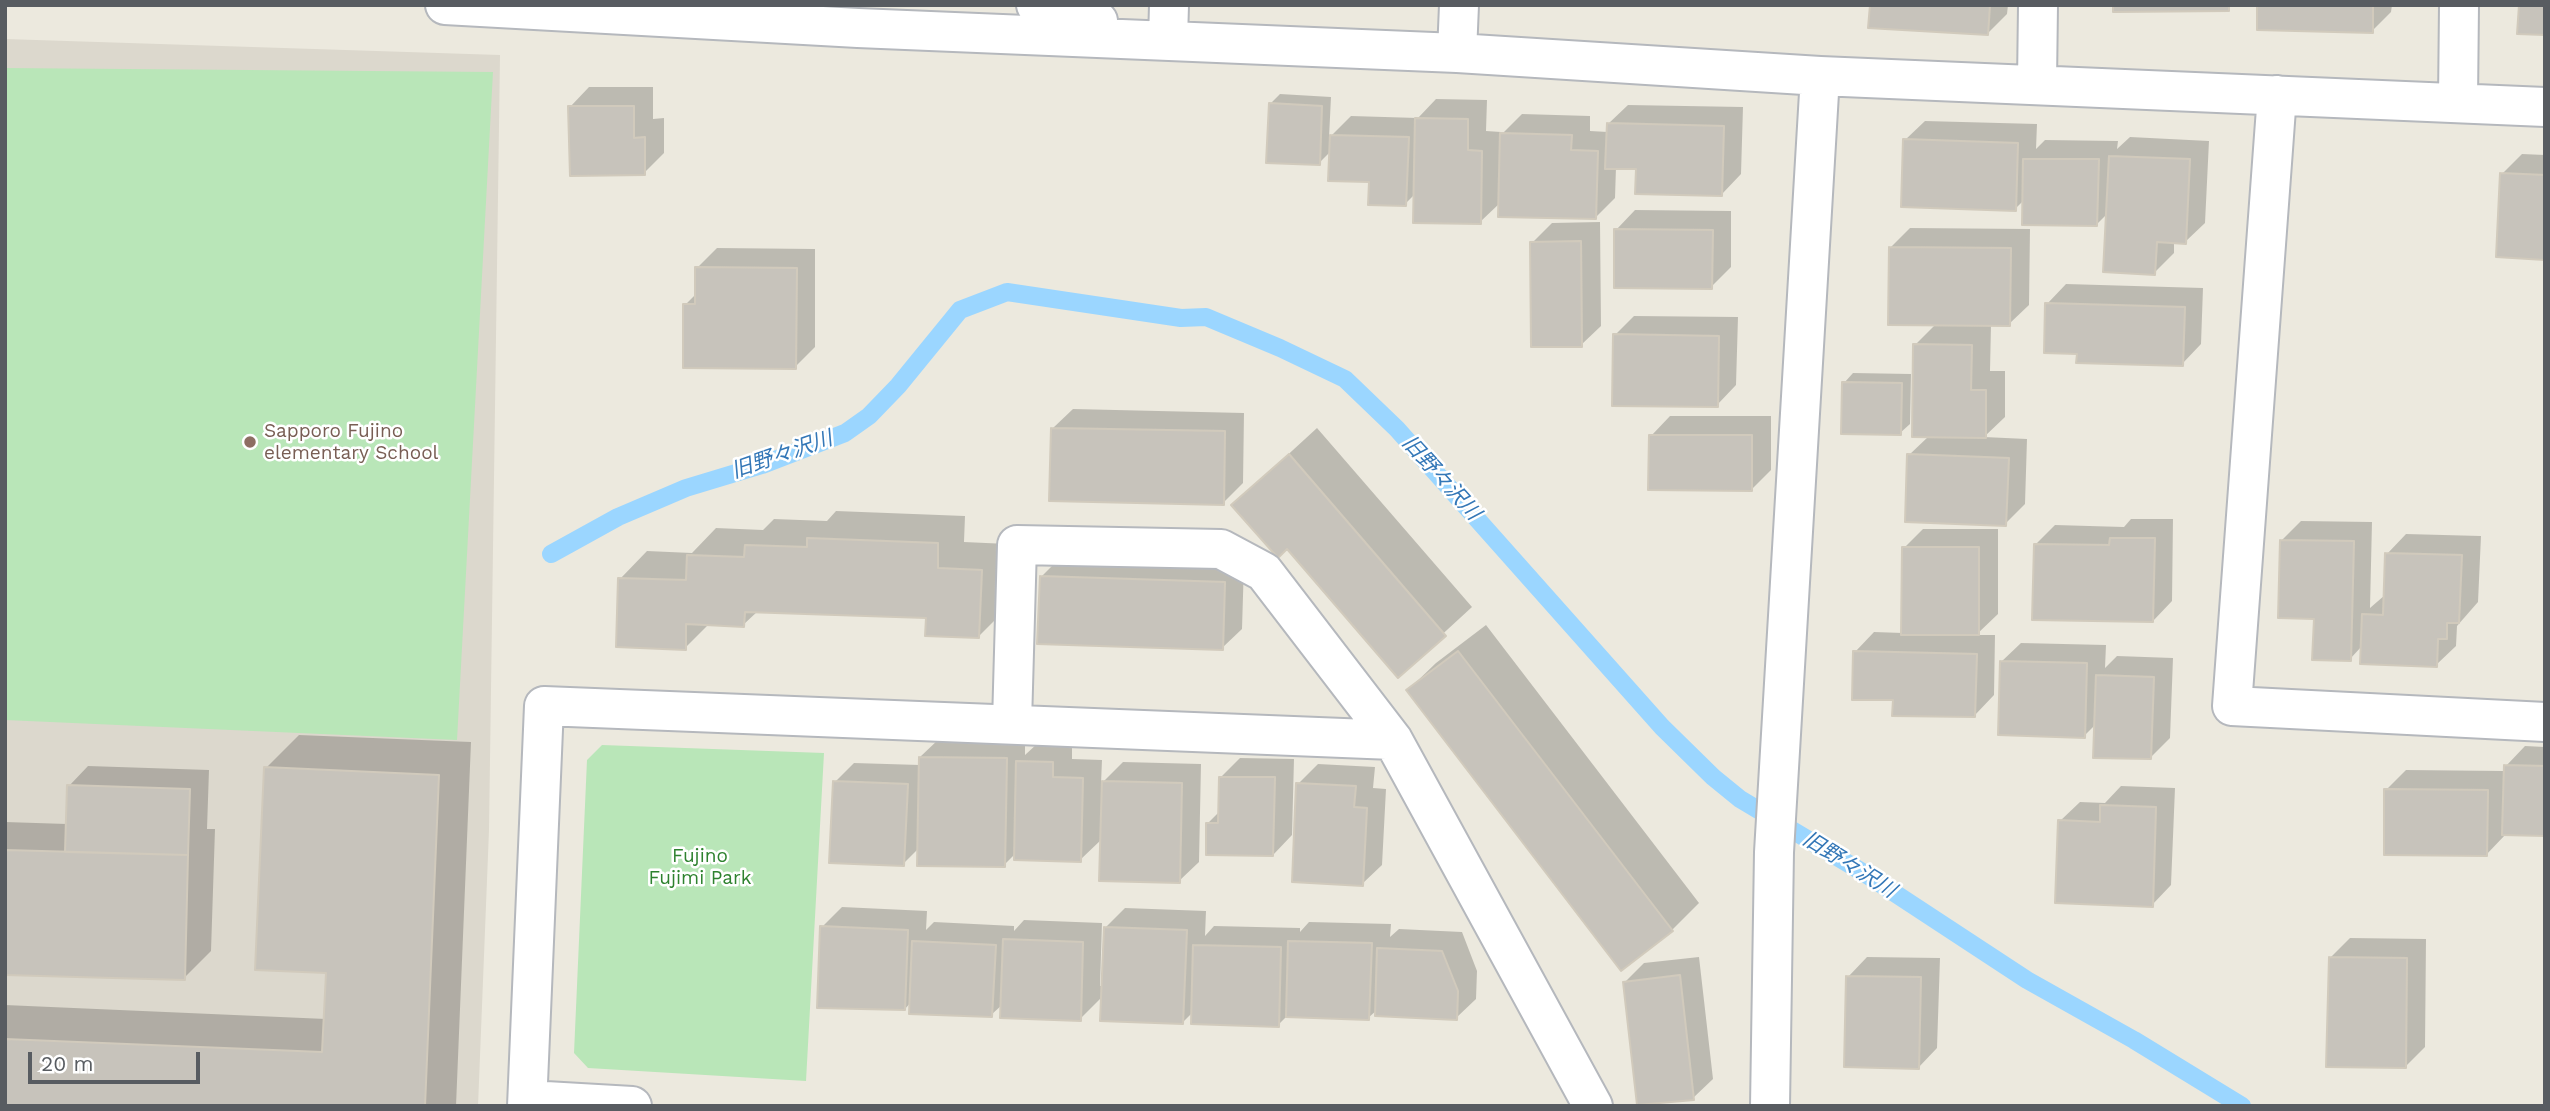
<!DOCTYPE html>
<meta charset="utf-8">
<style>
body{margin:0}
#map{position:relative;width:2550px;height:1111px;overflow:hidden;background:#ece9de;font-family:"Work Sans",sans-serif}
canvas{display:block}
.frame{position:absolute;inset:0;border:7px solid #585c61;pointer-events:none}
.scale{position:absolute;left:28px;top:1052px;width:172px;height:32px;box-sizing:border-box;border:4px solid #585c61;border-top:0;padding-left:9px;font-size:21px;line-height:24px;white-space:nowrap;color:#585c61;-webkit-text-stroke:5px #fff;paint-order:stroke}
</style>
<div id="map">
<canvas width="2550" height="1111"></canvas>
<div class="frame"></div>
<div class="scale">20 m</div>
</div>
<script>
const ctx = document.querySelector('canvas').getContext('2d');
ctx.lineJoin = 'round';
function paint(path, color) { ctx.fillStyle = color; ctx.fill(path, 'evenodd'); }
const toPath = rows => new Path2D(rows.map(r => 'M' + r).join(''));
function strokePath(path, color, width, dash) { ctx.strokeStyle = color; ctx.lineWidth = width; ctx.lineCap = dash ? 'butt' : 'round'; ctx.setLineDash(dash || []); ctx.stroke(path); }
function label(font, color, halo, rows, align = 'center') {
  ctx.font = font + ' "Work Sans","Noto Sans JP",sans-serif'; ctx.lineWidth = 5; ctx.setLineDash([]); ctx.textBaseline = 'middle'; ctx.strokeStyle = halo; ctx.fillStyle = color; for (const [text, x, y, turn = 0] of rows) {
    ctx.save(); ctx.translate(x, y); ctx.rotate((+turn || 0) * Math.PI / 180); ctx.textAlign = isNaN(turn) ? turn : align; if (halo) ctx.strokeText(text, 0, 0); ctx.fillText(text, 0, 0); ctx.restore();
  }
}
paint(toPath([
 [5,39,500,55,489,830,478,1106,5,1106]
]), '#dcd8cd');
paint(toPath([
 [5,68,493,72,457,740,5,720],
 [602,745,824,753,806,1081,588,1068,574,1053,587,760]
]), '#b9e6b8');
paint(toPath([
 [1871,5,2008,5,2007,14,1988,33],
 [2259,5,2392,5,2391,12,2372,31],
 [589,87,653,87,653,119,664,118,664,153,644,173,570,107],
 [1280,94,1331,97,1329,138,1351,116,1418,118,1436,99,1487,100,1486,131,1501,132,1501,135,1522,114,1590,116,1590,131,1608,132,1608,124,1628,105,1743,107,1741,174,1722,194,1638,167,1616,167,1615,198,1595,218,1500,203,1480,222,1415,194,1405,204,1331,151,1319,163,1270,104],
 [1925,121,2037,124,2036,149,2045,140,2118,141,2117,149,2130,137,2209,141,2205,223,2185,242,2174,242,2174,253,2154,273,2108,213,2097,224,2024,200,2015,209,1905,140],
 [2522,154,2545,155,2545,258,2502,174],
 [1635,210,1731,211,1731,267,1711,287,1616,230],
 [1600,222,1601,326,1581,345,1532,243,1552,223],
 [1910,228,2030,229,2029,305,2009,324,1991,324,1990,371,2005,371,2005,417,1984,437,2027,439,2025,504,2005,524,1909,455,1929,436,1915,345,1936,324,1890,248],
 [717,248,815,249,815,347,795,367,685,305,697,293,697,268],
 [2066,284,2203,288,2201,344,2182,364,2079,353,2047,304],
 [1634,316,1738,317,1736,385,1717,405,1615,335],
 [1853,373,1911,374,1910,424,1900,433,1844,383],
 [1073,409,1244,413,1243,483,1223,503,1053,428],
 [1670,416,1771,416,1771,470,1751,490,1651,436],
 [1317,428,1472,607,1398,675,1287,547,1233,505],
 [836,511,965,516,964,542,1008,544,1006,609,979,636,928,616,758,611,743,625,709,624,685,648,620,579,647,551,692,553,716,528,763,530,774,519,827,521],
 [2131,519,2173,519,2172,601,2153,621,2036,544,2055,525,2124,527],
 [2301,521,2372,522,2370,608,2385,595,2387,554,2406,534,2481,536,2478,602,2457,626,2456,646,2436,665,2362,646,2350,659,2316,617,2281,541],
 [1923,529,1998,529,1998,614,1976,635,1995,635,1994,695,1975,715,1895,699,1855,652,1874,632,1903,633,1904,548],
 [1061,557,1244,563,1242,629,1222,648,1041,577],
 [1486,625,1699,903,1672,930,1408,690,1436,663],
 [2021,643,2106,645,2105,668,2117,656,2173,658,2170,738,2150,758,2096,724,2084,736,2001,662],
 [299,735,471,742,456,1106,5,1106,5,1005,326,1019,328,972,266,768],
 [940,738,1025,740,1025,755,1038,743,1072,743,1072,759,1102,760,1101,784,1123,762,1201,764,1199,862,1179,881,1102,839,1080,860,1016,853,1004,865,919,848,903,864,835,782,854,763,920,765,920,757],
 [2525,746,2545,747,2545,834,2506,834,2486,855,2386,790,2406,770,2505,771,2506,766],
 [1240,758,1294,759,1292,835,1273,855,1207,824,1220,811,1221,777],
 [1318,764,1375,767,1373,788,1386,789,1382,865,1362,884,1298,784],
 [88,766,209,770,207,829,215,829,211,951,184,978,5,973,5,822,67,824,69,786],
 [2121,786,2175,788,2171,885,2152,905,2060,821,2080,802,2105,803],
 [842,907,927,911,926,930,934,922,1014,926,1014,931,1024,920,1102,923,1100,986,1103,986,1105,928,1125,908,1206,911,1205,936,1214,926,1300,928,1300,932,1309,922,1391,924,1390,937,1399,929,1462,932,1477,971,1476,999,1456,1018,1377,1010,1368,1018,1288,1015,1278,1025,1193,1012,1183,1022,1103,996,1080,1019,1003,1004,991,1015,911,1002,905,1009,822,927],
 [2350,938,2426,939,2425,1047,2405,1067,2330,958],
 [1699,957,1713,1079,1693,1098,1624,983,1644,963],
 [1867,957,1940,958,1937,1048,1918,1068,1848,977]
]), '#0003');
strokePath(toPath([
 [551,554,618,517,686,488,762,465,845,433,869,416,898,386,960,310,1007,292,1181,318,1206,317,1280,348,1345,379,1397,429,1662,727,1713,777,1740,799,1864,873,2027,980,2134,1040,2242,1106]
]), '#9bd6ff', 18);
const building = toPath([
 [1870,5,1990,5,1988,35,1868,28,1870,5],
 [2113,5,2229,5,2229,11,2113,12,2113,5],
 [2257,5,2373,5,2373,33,2257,30,2257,5],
 [2519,5,2545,5,2545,35,2517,34,2519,5],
 [1269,103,1322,106,1320,165,1266,163,1269,103],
 [568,106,634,106,634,138,645,137,645,175,570,176,568,106],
 [1415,118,1468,119,1468,150,1482,151,1481,224,1413,223,1415,118],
 [1607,123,1724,126,1722,196,1635,194,1636,169,1605,169,1607,123],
 [1500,133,1572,135,1571,150,1598,151,1596,219,1498,217,1500,133],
 [1330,135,1409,137,1406,206,1368,205,1369,182,1328,181,1330,135],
 [1903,139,2018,143,2016,211,1901,207,1903,139],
 [2109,156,2190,159,2186,244,2157,242,2155,275,2103,272,2109,156],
 [2023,159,2099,159,2097,226,2022,225,2023,159],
 [2500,173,2545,175,2545,260,2496,257,2500,173],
 [1614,229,1713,230,1712,289,1614,288,1614,229],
 [1581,241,1582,347,1531,347,1530,242,1581,241],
 [1889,247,2011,248,2010,326,1888,325,1889,247],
 [695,267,797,268,796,369,683,368,683,304,695,304,695,267],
 [2045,303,2185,307,2183,366,2076,363,2077,354,2044,353,2045,303],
 [1613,334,1719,336,1718,407,1612,406,1613,334],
 [1913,344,1972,345,1971,390,1986,390,1986,438,1912,437,1913,344],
 [1842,382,1902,383,1901,435,1841,434,1842,382],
 [1051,428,1225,431,1224,505,1049,501,1051,428],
 [1649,435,1752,435,1752,491,1648,490,1649,435],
 [1289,454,1446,636,1398,678,1287,549,1278,558,1231,505,1289,454],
 [1907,454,2009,458,2006,526,1905,522,1907,454],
 [807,538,938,543,938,568,982,570,979,638,925,636,926,618,745,612,744,627,686,624,686,650,616,647,618,578,686,580,687,555,744,557,745,545,807,547,807,538],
 [2110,538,2155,538,2153,622,2032,620,2034,544,2109,545,2110,538],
 [2280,540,2354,541,2351,661,2312,660,2314,619,2278,618,2280,540],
 [1902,547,1979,547,1979,635,1901,635,1902,547],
 [2385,553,2462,555,2459,623,2447,623,2447,639,2438,639,2437,667,2360,664,2362,614,2383,615,2385,553],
 [1040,576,1225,582,1223,650,1037,644,1040,576],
 [1458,651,1673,931,1621,971,1406,690,1458,651],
 [1853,651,1977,654,1975,717,1892,716,1893,700,1852,700,1853,651],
 [2000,661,2087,663,2085,738,1998,735,2000,661],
 [2096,675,2154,677,2151,759,2093,758,2096,675],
 [919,757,1007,758,1005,867,917,866,919,757],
 [1016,761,1053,762,1053,777,1083,778,1081,862,1014,860,1016,761],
 [2504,765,2545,766,2545,836,2502,835,2504,765],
 [264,767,439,775,425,1106,5,1106,5,1039,322,1052,326,973,255,970,264,767],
 [1219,777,1275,777,1273,856,1206,855,1206,823,1218,823,1219,777],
 [833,781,908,784,904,866,829,863,833,781],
 [1102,781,1182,783,1180,883,1099,881,1102,781],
 [1296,783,1356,786,1354,807,1367,808,1363,886,1292,882,1296,783],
 [67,785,190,789,188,855,65,852,67,785],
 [2384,789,2488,790,2487,856,2384,855,2384,789],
 [2100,805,2156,807,2153,907,2055,903,2058,820,2100,822,2100,805],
 [5,850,188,855,185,980,5,975,5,850],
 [820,926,908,930,905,1010,817,1008,820,926],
 [1104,927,1187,930,1183,1024,1100,1021,1104,927],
 [1003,939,1083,942,1081,1021,1000,1018,1003,939],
 [912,941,996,945,992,1017,909,1014,912,941],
 [1288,941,1372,943,1369,1020,1286,1017,1288,941],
 [1193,945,1281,947,1279,1027,1191,1024,1193,945],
 [1377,948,1442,951,1458,991,1457,1020,1375,1016,1377,948],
 [2329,957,2407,958,2406,1068,2326,1067,2329,957],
 [1680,975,1694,1100,1637,1105,1623,982,1680,975],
 [1846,976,1921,977,1919,1069,1844,1067,1846,976]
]);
paint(building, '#c7c3bb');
strokePath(building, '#d1cabc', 2);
const minor = toPath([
 [445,5,858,28,1457,53,1820,76,2545,107],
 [1036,5,1098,21],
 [1168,40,1169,5],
 [1457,53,1459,5],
 [2037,83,2038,5],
 [2277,95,2232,706,2545,722],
 [2458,101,2459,5],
 [1012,723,1017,545,1221,549,1264,572,1393,740,1593,1106],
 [528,1100,632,1106],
 [527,1106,544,706,1393,740],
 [1770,1106,1774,852,1820,76]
]);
strokePath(minor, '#b5b8bd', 42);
strokePath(minor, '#fff', 38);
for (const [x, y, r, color] of [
 [250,442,7,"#8d6e63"]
]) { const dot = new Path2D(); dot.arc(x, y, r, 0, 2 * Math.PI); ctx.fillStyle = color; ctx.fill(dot); strokePath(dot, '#fff', 2.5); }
label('19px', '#785e54', '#fff', [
 ["Sapporo Fujino",264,431],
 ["elementary School",264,453]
], 'left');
label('19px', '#2e822f', '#fff', [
 ["Fujino",700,856],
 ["Fujimi Park",700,878]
]);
label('italic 21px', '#3377b7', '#fff', [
 ["旧野々沢川",782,455,-19],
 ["旧野々沢川",1441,478,48],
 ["旧野々沢川",1849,865,32]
]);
</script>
